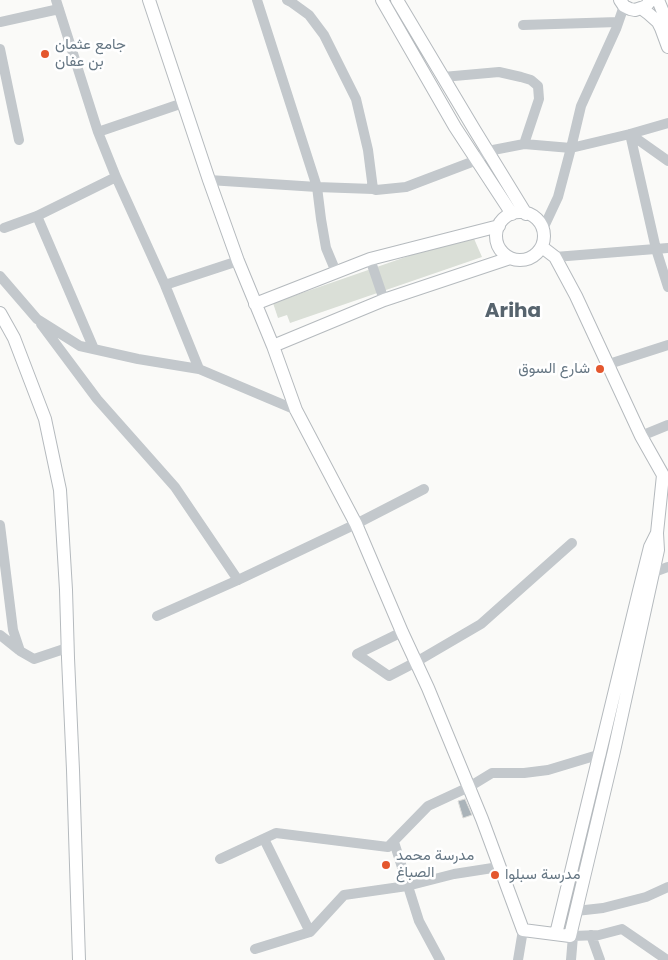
<!DOCTYPE html>
<meta charset="utf-8">
<style>
body{margin:0}
canvas{display:block;background:#fafaf8}
</style>
<canvas width="668" height="960"></canvas>
<script>
const ctx = document.querySelector('canvas').getContext('2d');
ctx.lineJoin = 'round';
function paint(path, color) { ctx.fillStyle = color; ctx.fill(path, 'evenodd'); }
const toPath = rows => new Path2D(rows.map(r => 'M' + r).join(''));
function strokePath(path, color, width, dash) { ctx.strokeStyle = color; ctx.lineWidth = width; ctx.lineCap = dash ? 'butt' : 'round'; ctx.setLineDash(dash || []); ctx.stroke(path); }
function label(font, color, halo, rows, align = 'center') {
  ctx.font = font + ' Poppins,Vazirmatn,sans-serif'; ctx.lineWidth = 5; ctx.setLineDash([]); ctx.textBaseline = 'middle'; ctx.strokeStyle = halo; ctx.fillStyle = color; for (const [text, x, y, turn = 0] of rows) {
    ctx.save(); ctx.translate(x, y); ctx.rotate((+turn || 0) * Math.PI / 180); ctx.textAlign = isNaN(turn) ? turn : align; if (halo) ctx.strokeText(text, 0, 0); ctx.fillText(text, 0, 0); ctx.restore();
  }
}
paint(toPath([
 [472,234,482,257,290,323,287,315,278,318,273,303]
]), '#dadfd7');
const building = toPath([
 [465,799,472,815,463,818,458,801,465,799]
]);
paint(building, '#aab3b9');
strokePath(building, '#dcdcda', 1);
const major = toPath([
 [149,0,209,180,238,261,273,346,296,410,356,524,402,632,428,688,482,819,523,930,570,936,614,751,658,550,657,533,663,475,641,436,576,296,555,257,542,247],
 [382,0,455,127,512,214],
 [397,0,474,129,526,214],
 [620,0,624,6,630,9,635,10,641,8,646,6,651,0],
 [658,0,668,24],
 [641,8,649,14,658,22,661,28,668,47],
 '496 236a24 24 0 1 1 48 0a24 24 0 1 1-48 0Z',
 [255,304,370,259,499,226],
 [0,313,14,338,45,419,60,490,66,590,68,658,73,770,79,960],
 [273,346,384,300,510,258],
 [556,934,639,591,650,547,657,533]
]);
strokePath(major, '#b5babe', 14);
strokePath(toPath([
 [56,0,98,132,116,177,165,285,199,369],
 [257,0,317,187,321,219,326,248,336,272],
 [287,0,291,2,309,15,324,35,356,99,368,150,373,189],
 [0,22,59,9],
 [523,25,618,22],
 [0,49,19,140],
 [443,77,499,72,521,77,531,80,538,86,539,99,524,144],
 [98,132,183,103],
 [630,134,656,249,668,287],
 [630,134,668,161],
 [209,180,317,187,373,189,376,190,406,187,477,160,488,151,524,144,571,148,630,134,668,123],
 [37,216,94,349],
 [4,228,37,216,116,177],
 [543,229,558,197,571,148,581,106,616,29,624,6],
 [555,257,668,248],
 [370,259,384,300],
 [0,276,37,319,80,346,138,359,199,369,296,410],
 [165,285,238,261],
 [41,324,97,399,175,487,238,580],
 [609,364,668,345],
 [641,436,668,425],
 [0,525,13,630,20,651,34,659,67,648],
 [654,572,668,567],
 [157,616,238,580,356,524,424,489],
 [402,632,357,654,389,676,416,662,481,624,572,543],
 [0,635,19,650],
 [264,839,310,932],
 [394,842,419,921,440,960],
 [220,859,276,833,388,847,428,806,469,787,492,773,524,773,548,770,601,754],
 [576,911,603,908,646,897,668,887],
 [591,935,600,960],
 [570,936,573,936,571,960],
 [573,936,599,935,622,929,667,960],
 [255,949,310,932,344,895,407,886,454,874,499,867],
 [518,960,523,930]
]), '#c3c8cc', 10);
strokePath(major, '#fff', 12);
for (const [x, y, r, color] of [
 [45,54,5,"#e4572e"],
 [600,369,5,"#e4572e"],
 [386,865,5,"#e4572e"],
 [495,875,5,"#e4572e"]
]) { const dot = new Path2D(); dot.arc(x, y, r, 0, 2 * Math.PI); ctx.fillStyle = color; ctx.fill(dot); strokePath(dot, '#fff', 2); }
label('15px', '#657683', '#fff', [
 ["جامع عثمان",55,45],
 ["بن عفان",55,62],
 ["شارع السوق",590,369,"right"],
 ["مدرسة محمد",396,856],
 ["الصباغ",396,873],
 ["مدرسة سبلوا",505,875]
], 'left');
label('bold 20px', '#57646e', '#fff', [
 ["Ariha",513,312]
]);
</script>
